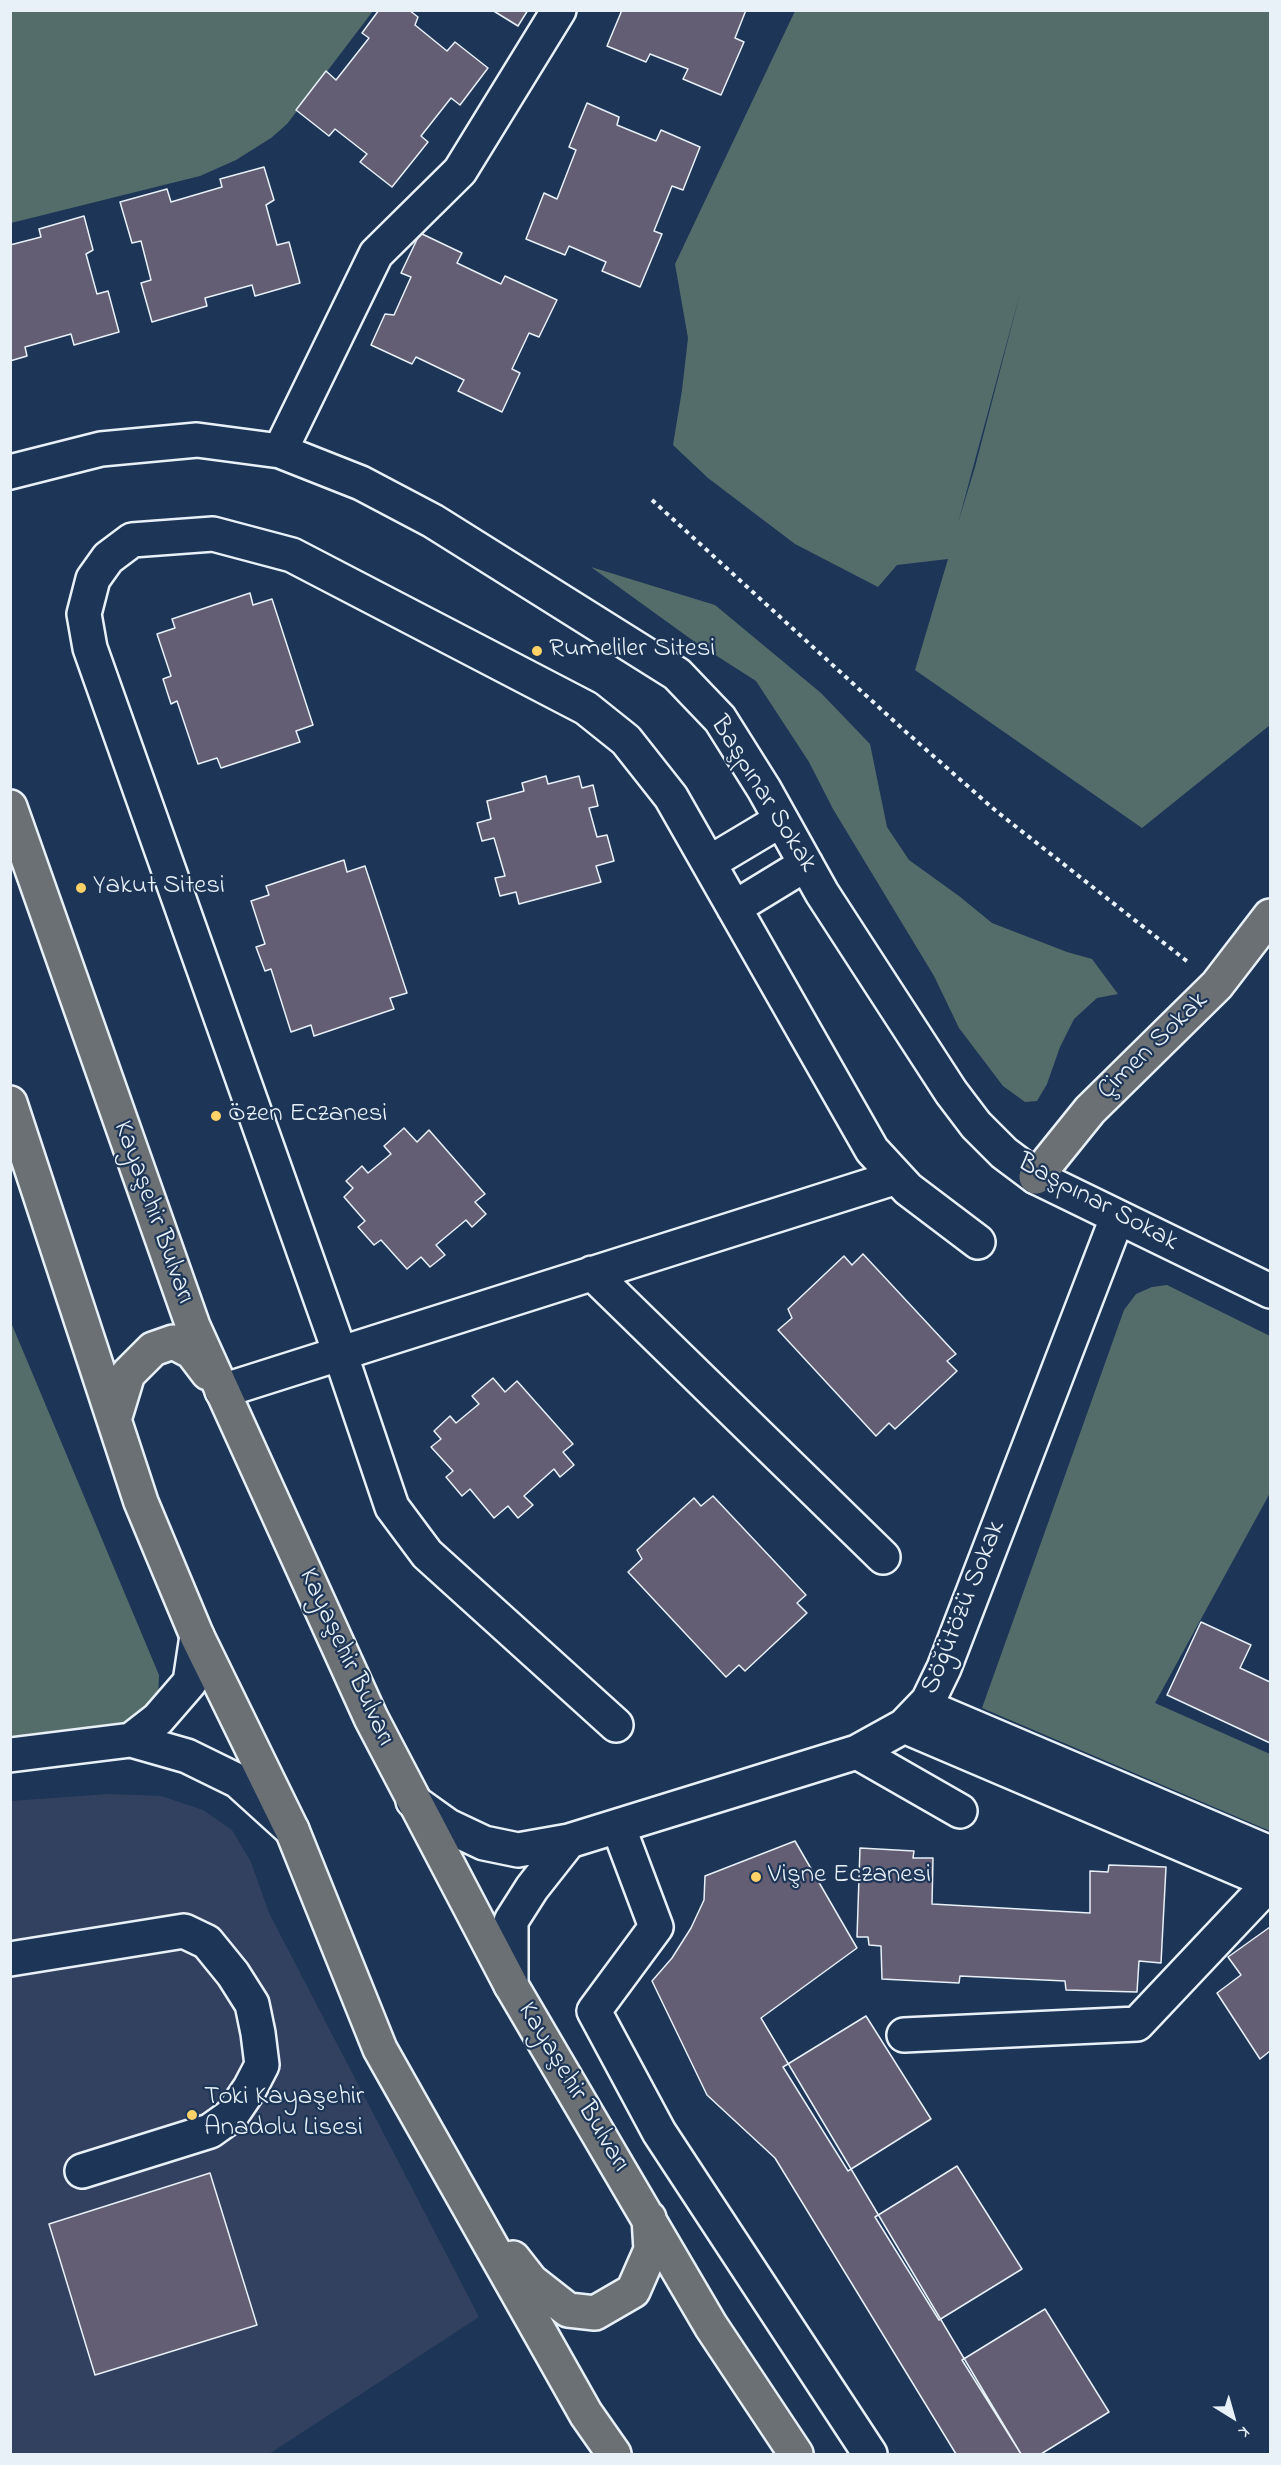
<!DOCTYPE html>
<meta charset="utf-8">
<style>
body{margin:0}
#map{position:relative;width:1281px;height:2465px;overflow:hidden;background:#1d3557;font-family:"Indie Flower",sans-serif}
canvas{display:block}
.frame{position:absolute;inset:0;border:12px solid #e8f1f8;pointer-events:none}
.north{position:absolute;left:1203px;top:2387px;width:60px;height:60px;-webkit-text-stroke:4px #1d3557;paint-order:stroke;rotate:143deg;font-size:16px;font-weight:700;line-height:24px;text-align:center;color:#e8f1f8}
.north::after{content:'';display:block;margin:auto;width:21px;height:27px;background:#e8f1f8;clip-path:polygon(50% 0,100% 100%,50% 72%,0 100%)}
</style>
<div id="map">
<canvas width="1281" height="2465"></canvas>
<div class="frame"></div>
<div class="north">K</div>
</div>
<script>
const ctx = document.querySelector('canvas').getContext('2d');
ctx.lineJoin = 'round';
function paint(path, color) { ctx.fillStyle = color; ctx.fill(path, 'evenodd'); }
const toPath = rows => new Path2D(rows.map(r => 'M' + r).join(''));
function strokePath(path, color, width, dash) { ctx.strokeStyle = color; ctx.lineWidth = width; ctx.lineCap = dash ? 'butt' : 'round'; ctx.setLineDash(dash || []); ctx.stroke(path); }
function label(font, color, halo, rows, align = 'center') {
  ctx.font = font + ' "Indie Flower",sans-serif'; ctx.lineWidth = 4.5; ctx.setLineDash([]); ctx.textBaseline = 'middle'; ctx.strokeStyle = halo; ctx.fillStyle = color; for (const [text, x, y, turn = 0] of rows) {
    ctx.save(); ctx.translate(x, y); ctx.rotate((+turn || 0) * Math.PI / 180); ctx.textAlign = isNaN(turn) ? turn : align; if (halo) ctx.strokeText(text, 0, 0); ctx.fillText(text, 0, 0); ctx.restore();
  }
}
paint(toPath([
 [108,1794,161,1796,203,1810,232,1830,251,1862,269,1913,479,2317,269,2454,11,2454,11,1801]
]), '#324160');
paint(toPath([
 [11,11,373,11,287,124,271,138,236,160,200,176,11,223],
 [795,11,1270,11,1270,725,1142,828,915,670,948,559,897,565,878,587,795,544,708,478,673,445,682,390,688,338,675,264],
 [1021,290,975,467,958,523],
 [591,567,715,605,821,693,870,744,887,827,909,860,959,896,992,923,1067,952,1092,959,1118,994,1097,998,1074,1019,1060,1047,1047,1084,1037,1101,1025,1102,1003,1086,959,1028,934,976,833,809,809,762,756,681,695,642],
 [1167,1285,1270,1336,1270,1493,1155,1703,1270,1754,1270,1831,982,1708,1124,1310,1136,1294,1152,1287],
 [10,1320,159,1675,158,1701,143,1724,11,1742]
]), '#546d6a');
const building = toPath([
 [379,10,409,10,418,17,415,25,447,51,455,42,488,68,460,105,451,98,421,136,428,142,392,187,360,162,367,154,335,129,329,136,296,110,326,71,336,80,369,38,362,33,379,10],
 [492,10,528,10,518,26,492,10],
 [622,10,746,10,735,38,744,42,721,95,683,79,688,69,650,54,646,62,607,46,622,10],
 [587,103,619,117,617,125,656,141,661,130,700,147,683,190,672,186,654,231,662,234,640,287,602,271,606,262,569,246,565,255,526,239,544,193,557,199,576,150,569,147,587,103],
 [264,167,274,200,266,205,277,245,289,242,300,283,255,296,252,285,205,298,207,306,152,322,141,283,151,280,141,241,132,243,120,202,167,189,171,202,222,187,220,179,264,167],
 [84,216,93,250,86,254,97,294,108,291,119,332,74,345,71,334,25,347,27,356,10,361,10,245,41,237,39,229,84,216],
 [420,233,462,253,457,263,501,284,505,276,557,300,539,337,529,333,512,369,520,373,502,412,458,391,464,380,416,357,412,364,371,345,385,314,394,315,411,277,401,273,420,233],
 [250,593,253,605,272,599,313,725,296,731,300,742,221,768,217,758,198,764,177,701,171,704,163,679,171,676,157,634,175,628,172,619,250,593],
 [546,776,548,784,579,776,582,788,593,785,598,806,589,808,597,837,607,835,614,861,596,866,601,882,519,904,516,892,500,896,495,878,505,876,494,838,482,841,477,823,491,819,487,801,524,791,522,783,546,776],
 [344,860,347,872,365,866,407,993,390,998,394,1009,314,1036,311,1025,291,1032,271,969,265,971,256,947,265,944,251,901,269,895,266,886,344,860],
 [404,1128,417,1142,429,1130,485,1194,475,1202,486,1214,472,1227,466,1220,436,1245,445,1255,430,1267,421,1257,407,1269,381,1240,374,1245,358,1227,365,1221,344,1197,353,1188,346,1181,362,1166,368,1173,391,1154,384,1146,404,1128],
 [863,1254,956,1354,947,1361,957,1371,895,1429,889,1423,876,1436,778,1330,792,1318,788,1309,844,1256,852,1265,863,1254],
 [493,1378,505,1392,517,1381,573,1444,563,1452,574,1465,560,1477,554,1469,524,1496,533,1505,518,1518,508,1506,494,1518,470,1489,462,1496,446,1477,453,1471,431,1447,441,1439,434,1431,450,1416,456,1423,479,1404,472,1396,493,1378],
 [713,1496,806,1595,797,1603,807,1613,745,1671,739,1665,726,1677,628,1572,642,1559,637,1550,694,1498,701,1506,713,1496],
 [1201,1622,1251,1645,1240,1668,1270,1682,1270,1743,1167,1695,1201,1622],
 [795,1841,857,1948,761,2018,1021,2454,956,2454,775,2158,707,2095,652,1981,672,1958,691,1928,704,1900,705,1876,795,1841],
 [860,1848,914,1851,913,1858,933,1858,932,1904,1090,1913,1090,1871,1108,1872,1109,1865,1166,1867,1161,1963,1139,1961,1137,1992,1066,1990,1065,1981,960,1976,959,1983,882,1979,881,1946,869,1945,868,1937,857,1937,860,1848],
 [1270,1927,1270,2051,1260,2059,1217,1993,1241,1975,1228,1957,1270,1927],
 [866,2016,931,2119,848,2171,783,2067,866,2016],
 [957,2166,1022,2269,939,2320,875,2217,957,2166],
 [210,2173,257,2325,95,2375,49,2224,210,2173],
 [1045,2309,1109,2412,1041,2454,1021,2454,962,2360,1045,2309]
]);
paint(building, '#635e74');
strokePath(building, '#e8f1f8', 1.5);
const minor = toPath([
 [280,451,376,254,460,171,559,10],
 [10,472,101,449,197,440,280,451,361,483,433,521,677,674,720,719,764,789,822,893,951,1092,976,1125,1004,1153,1036,1177,1270,1291],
 [709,863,781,820],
 [734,908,806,864],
 [592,1273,883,1557],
 [222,1391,897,1177],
 [924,1706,1270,1853],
 [616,1725,427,1554,392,1507,340,1353,90,648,84,614,93,579,108,558,132,540,213,534,292,555,586,708,626,740,671,797,872,1150,908,1189,978,1242],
 [904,1726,1270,1882],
 [131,1740,158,1719,190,1682,197,1636],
 [857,1752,960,1811],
 [10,1755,131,1740,187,1756,238,1781,292,1830],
 [413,1801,448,1826,484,1843,518,1850,569,1841,857,1752,904,1726,928,1701,944,1668,1117,1218],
 [618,1826,656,1927,594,2011,659,2132,870,2454],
 [10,1959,184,1931,207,1942,233,1974,252,2004,258,2033,262,2065,250,2088,231,2116,210,2131,82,2171],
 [511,1985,511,1921,532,1888,569,1841],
 [904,2035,1137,2024,1270,1883]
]);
const major = toPath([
 [10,807,193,1326,371,1718,511,1985,711,2326,796,2454],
 [10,1103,141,1502,197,1636,292,1830,380,2049,586,2414,614,2454],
 [1036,1177,1090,1110,1217,985,1270,916],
 [114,1420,128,1374,153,1349,173,1342,192,1352,208,1373],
 [513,2258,531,2281,568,2310,595,2313,633,2291,651,2250,649,2218]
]);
strokePath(minor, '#e8f1f8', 38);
strokePath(major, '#e8f1f8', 38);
strokePath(toPath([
 [652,500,906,732,996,811,1188,962]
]), '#e8f1f8', 4, [4.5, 4.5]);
strokePath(minor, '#1d3557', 33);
strokePath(major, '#6b7074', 33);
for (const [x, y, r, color] of [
 [537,651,6,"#ffd166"],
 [81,888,6,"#ffd166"],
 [216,1116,6,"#ffd166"],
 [756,1877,6,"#ffd166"],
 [192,2115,6,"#ffd166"]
]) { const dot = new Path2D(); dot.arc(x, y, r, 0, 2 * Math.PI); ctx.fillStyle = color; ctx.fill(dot); strokePath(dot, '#1d3557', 2); }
label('27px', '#e8f1f8', '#1d3557', [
 ["Rumeliler Sitesi",549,651],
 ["Yakut Sitesi",93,888],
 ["Özen Eczanesi",228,1116],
 ["Vişne Eczanesi",768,1877],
 ["Toki Kayaşehir",204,2099],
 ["Anadolu Lisesi",204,2130]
], 'left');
label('27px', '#e8f1f8', '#1d3557', [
 ["Başpınar Sokak",762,795,58],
 ["Çimen Sokak",1154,1047,-44],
 ["Başpınar Sokak",1097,1204,28],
 ["Kayaşehir Bulvarı",152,1213,70],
 ["Söğütözü Sokak",965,1608,-68],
 ["Kayaşehir Bulvarı",345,1658,65],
 ["Kayaşehir Bulvarı",572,2088,59]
]);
</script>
